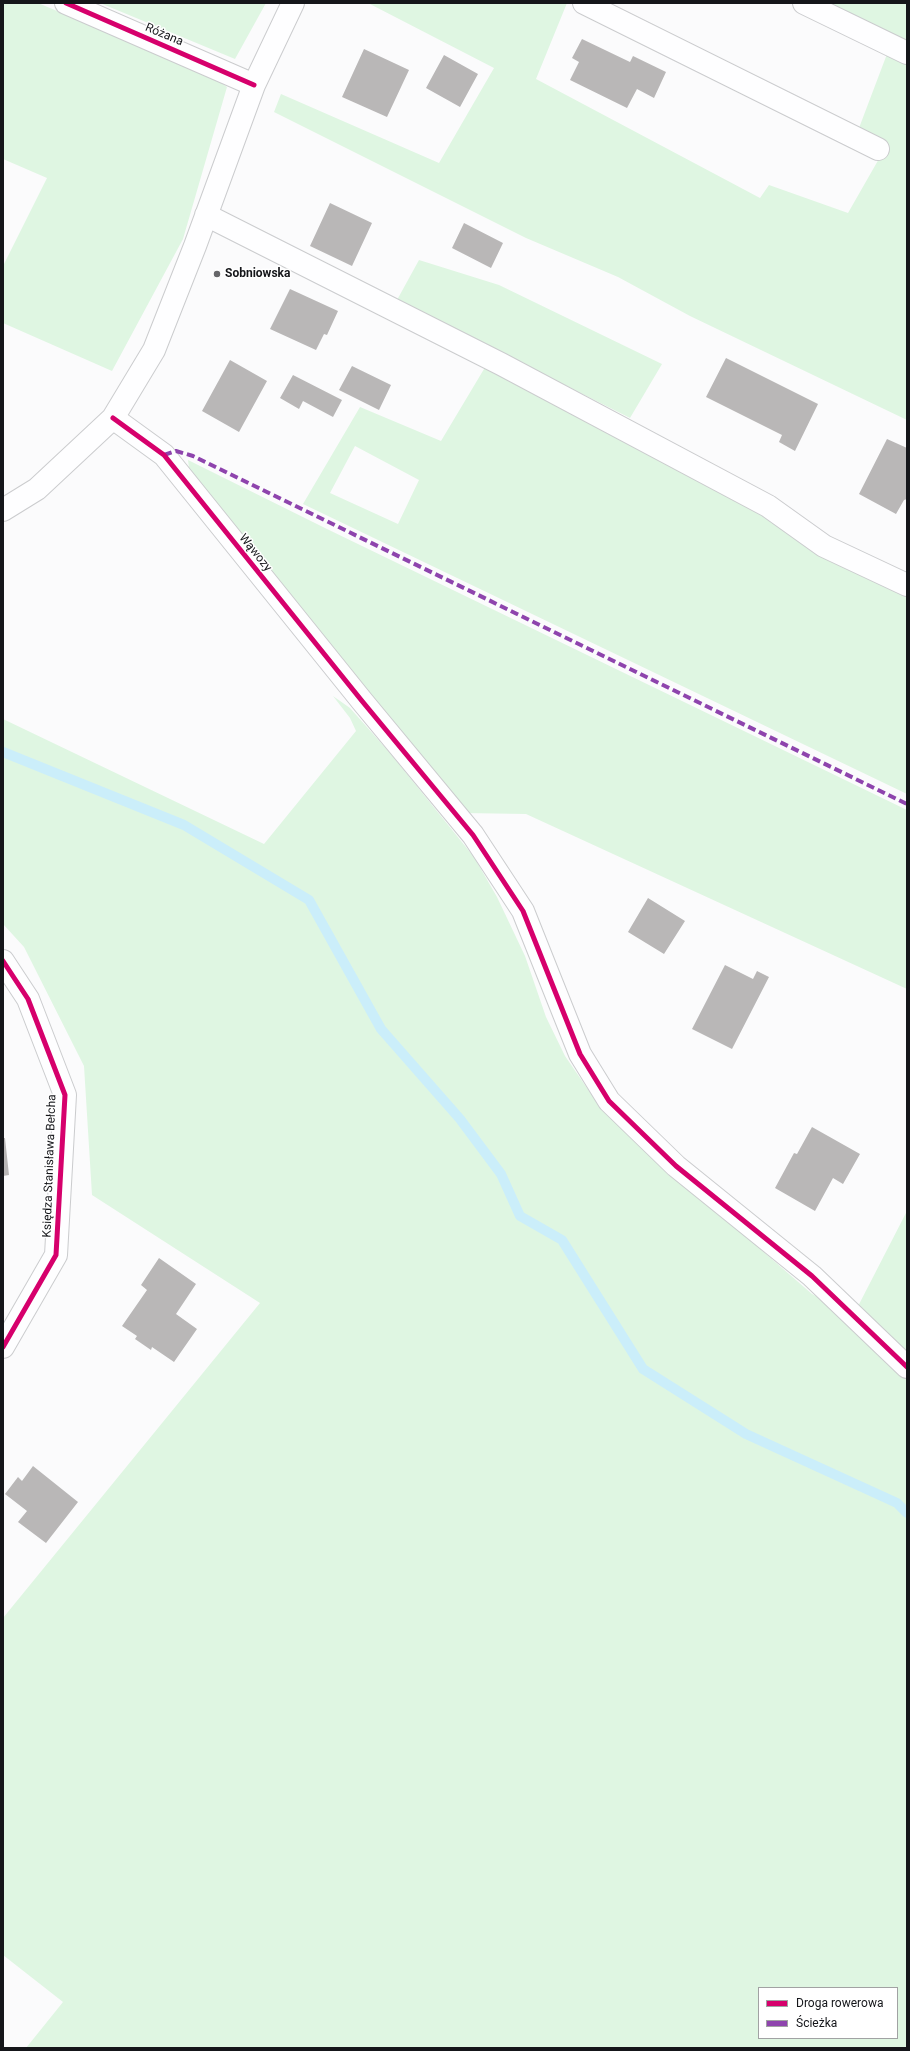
<!DOCTYPE html>
<meta charset="utf-8">
<style>
body{margin:0}
#map{position:relative;width:910px;height:2051px;overflow:hidden;background:#fbfbfc;font-family:Roboto,sans-serif}
canvas{display:block}
.frame{position:absolute;inset:0;border:4px solid #15161a;pointer-events:none}
.legend{position:absolute;left:758px;top:1987px;width:140px;height:52px;box-sizing:border-box;background:#fff;border:1px solid #a1a2a3;margin:0;padding:5px 7px;list-style:none;font-size:12px;color:#15161a}
.legend li{display:flex;align-items:center;gap:8px;height:20px}
.legend b{width:20px;border:1px solid #a1a2a3}
</style>
<div id="map">
<canvas width="910" height="2051"></canvas>
<div class="frame"></div>
<ul class="legend">
<li><b style="height:5px;background:#d6006c"></b>Droga rowerowa</li>
<li><b style="height:5px;background:#8e44ad"></b>Ścieżka</li>
</ul>
</div>
<script>
const ctx = document.querySelector('canvas').getContext('2d');
ctx.lineJoin = 'round';
function paint(path, color) { ctx.fillStyle = color; ctx.fill(path, 'evenodd'); }
const toPath = rows => new Path2D(rows.map(r => 'M' + r).join(''));
function strokePath(path, color, width, dash) { ctx.strokeStyle = color; ctx.lineWidth = width; ctx.lineCap = dash ? 'butt' : 'round'; ctx.setLineDash(dash || []); ctx.stroke(path); }
function label(font, color, halo, rows, align = 'center') {
  ctx.font = font + ' Roboto,sans-serif'; ctx.lineWidth = 3; ctx.setLineDash([]); ctx.textBaseline = 'middle'; ctx.strokeStyle = halo; ctx.fillStyle = color; for (const [text, x, y, turn = 0] of rows) {
    ctx.save(); ctx.translate(x, y); ctx.rotate((+turn || 0) * Math.PI / 180); ctx.textAlign = isNaN(turn) ? turn : align; if (halo) ctx.strokeText(text, 0, 0); ctx.fillText(text, 0, 0); ctx.restore();
  }
}
paint(toPath([
 [3,3,38,3,208,74,227,87,183,239,112,371,3,323,3,266,47,178,3,159],
 [100,3,266,3,235,59],
 [368,3,567,3,536,79,760,198,769,185,848,213,888,143,859,128,887,54,907,64,907,420,690,316,618,277,526,238,274,112,281,94,439,163,494,68],
 [829,3,907,3,907,41],
 [419,260,499,285,662,364,630,418,397,300],
 [487,364,759,511,775,525,808,547,907,596,907,794,303,504,360,407,441,441],
 [355,446,419,480,398,524,330,493],
 [188,460,327,529,907,810,907,989,526,814,463,813,190,476],
 [333,696,350,708,390,753,474,857,497,897,525,956,546,1017,565,1056,598,1104,643,1147,812,1294,853,1316,907,1211,907,2048,26,2048,63,2002,3,1955,3,1618,260,1303,92,1195,84,1066,24,947,3,924,3,719,264,844,356,731,350,718],
 [759,1988,897,1988,897,2038,759,2038]
]), '#dff6e2');
strokePath(toPath([
 [3,752,184,825,309,900,381,1029,460,1119,501,1174,520,1216,562,1240,643,1369,746,1434,897,1503,907,1513]
]), '#cbeefa', 10);
paint(toPath([
 [582,39,630,62,633,56,666,72,654,98,637,89,627,108,570,80,579,62,572,58],
 [364,49,409,70,387,117,342,97],
 [444,55,478,74,460,107,426,88],
 [330,203,372,223,352,266,310,246],
 [464,223,503,243,491,268,452,248],
 [290,289,338,311,327,335,324,334,316,350,270,329],
 [726,358,818,404,795,451,779,442,782,435,706,397],
 [230,360,267,381,239,432,202,411],
 [352,366,391,385,379,410,339,390],
 [293,375,342,400,333,417,303,401,299,409,280,398],
 [887,439,907,448,907,499,904,500,896,514,859,494],
 [648,898,685,921,664,954,628,932],
 [725,965,753,979,757,971,769,977,732,1049,692,1029],
 [812,1127,860,1154,843,1184,833,1178,815,1211,775,1188,794,1153,797,1154],
 [3,1138,5,1138,9,1175,3,1176],
 [159,1258,196,1284,176,1314,197,1329,174,1362,152,1347,151,1350,135,1339,137,1336,122,1326,147,1290,141,1285],
 [33,1466,78,1502,46,1543,18,1522,27,1511,5,1494,18,1477,22,1481]
]), '#b9b7b7');
const minor = toPath([
 [66,3,254,85],
 [584,3,878,149],
 [804,3,907,53],
 [206,215,501,364,768,506,824,546,907,585],
 [113,418,164,455,362,701,473,835,523,911,580,1054,609,1101,676,1166,812,1276,907,1367],
 [3,510,37,489,113,418,154,350,195,246,254,85,293,3],
 [3,961,28,999,65,1095,56,1255,3,1347]
]);
strokePath(minor, '#cbccce', 24);
strokePath(minor, '#fefeff', 22);
strokePath(toPath([
 [164,455,176,451,193,456,907,804]
]), '#8e44ad', 4, [8, 4]);
strokePath(toPath([
 [66,3,254,85],
 [113,418,164,455,362,701,473,835,523,911,580,1054,609,1101,676,1166,812,1276,907,1367],
 [3,961,28,999,65,1095,56,1255,3,1347]
]), '#d6006c', 5);
for (const [x, y, r, color] of [
 [217,274,4,"#666669"]
]) { const dot = new Path2D(); dot.arc(x, y, r, 0, 2 * Math.PI); ctx.fillStyle = color; ctx.fill(dot); strokePath(dot, '#fff', 1.5); }
label('12px', '#15161a', '#fff', [
 ["Różana",164,35,23],
 ["Wąwozy",255,553,51],
 ["Księdza Stanisława Bełcha",50,1166,-88]
]);
label('bold 12px', '#15161a', '#fff', [
 ["Sobniowska",225,274]
], 'left');
</script>
